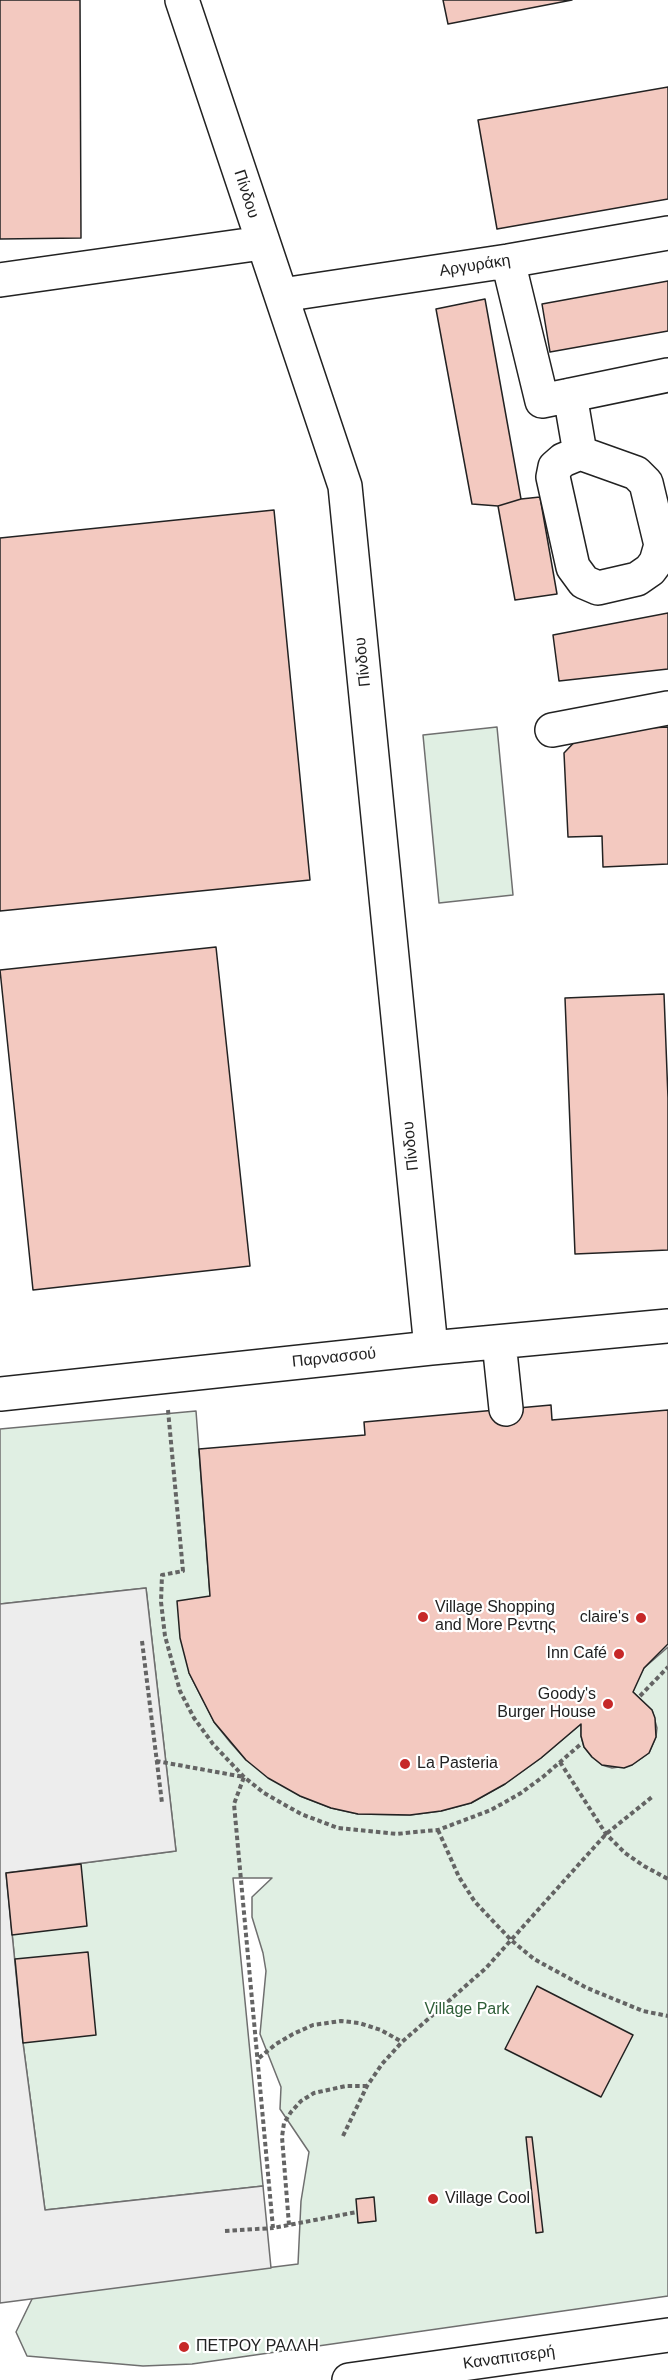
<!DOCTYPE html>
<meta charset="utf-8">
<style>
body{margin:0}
canvas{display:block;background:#fff}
</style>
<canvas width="668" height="2380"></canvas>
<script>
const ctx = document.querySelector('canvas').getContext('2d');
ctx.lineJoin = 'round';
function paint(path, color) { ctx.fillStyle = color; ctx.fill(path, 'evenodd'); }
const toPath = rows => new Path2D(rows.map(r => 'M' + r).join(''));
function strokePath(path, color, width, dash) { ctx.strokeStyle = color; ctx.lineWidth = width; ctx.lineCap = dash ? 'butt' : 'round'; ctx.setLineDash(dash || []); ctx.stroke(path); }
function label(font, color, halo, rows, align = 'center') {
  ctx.font = font + ' Helvetica,sans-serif'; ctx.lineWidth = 4.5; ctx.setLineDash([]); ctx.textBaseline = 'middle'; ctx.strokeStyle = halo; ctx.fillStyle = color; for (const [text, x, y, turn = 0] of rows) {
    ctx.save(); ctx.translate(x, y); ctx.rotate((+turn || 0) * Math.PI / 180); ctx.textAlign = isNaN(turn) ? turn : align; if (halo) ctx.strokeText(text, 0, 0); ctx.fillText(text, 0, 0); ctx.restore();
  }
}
const green = toPath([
 [497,727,513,895,439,903,423,735,497,727],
 [196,1411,210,1596,189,1673,214,1722,230,1742,246,1760,300,1796,331,1808,358,1814,410,1815,441,1811,471,1803,505,1784,541,1758,581,1724,581,1736,584,1747,592,1757,602,1765,612,1768,632,1765,649,1753,656,1737,657,1728,652,1710,633,1692,635,1684,644,1668,668,1647,668,2296,192,2364,143,2366,27,2356,16,2332,33,2297,298,2264,301,2201,309,2152,280,2109,281,2087,260,2034,266,1971,263,1953,252,1917,252,1897,272,1878,233,1878,263,2186,45,2210,23,2043,6,1873,176,1851,146,1588,0,1604,0,1429,196,1411]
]);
paint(green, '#e0efe3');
strokePath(green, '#6f6f6f', 1.5);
const parking = toPath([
 [146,1588,176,1851,6,1873,23,2043,45,2210,263,2186,271,2268,0,2303,0,1604,146,1588]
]);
paint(parking, '#ededed');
strokePath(parking, '#6f6f6f', 1.5);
const building = toPath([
 [0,0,80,0,81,238,0,239,0,0],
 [443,0,572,0,448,24,443,0],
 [668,87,668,199,497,229,478,120,668,87],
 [668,281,668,331,550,352,542,304,668,281],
 [485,299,521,499,498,506,472,504,436,309,485,299],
 [540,497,557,594,515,600,498,506,521,499,540,497],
 [274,510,310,880,0,911,0,538,274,510],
 [668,613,668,669,559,681,553,635,668,613],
 [668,727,668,864,603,867,602,836,568,837,564,753,585,731,668,727],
 [216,947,250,1266,33,1290,0,970,216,947],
 [664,994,668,1098,668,1250,575,1254,565,998,664,994],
 [551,1405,552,1420,668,1410,668,1644,644,1668,633,1692,652,1710,655,1718,656,1737,649,1753,632,1765,624,1768,602,1765,592,1757,584,1747,581,1736,581,1724,541,1758,505,1784,471,1803,441,1811,410,1815,358,1814,331,1808,300,1796,268,1778,246,1760,214,1722,189,1673,180,1638,177,1601,210,1596,199,1449,365,1435,364,1422,551,1405],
 [81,1864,87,1926,12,1935,6,1873,81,1864],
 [88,1952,96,2035,23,2043,15,1959,88,1952],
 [537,1986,633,2035,601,2097,505,2049,537,1986],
 [526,2137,532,2137,543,2232,536,2233,526,2137],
 [374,2197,376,2221,358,2223,356,2199,374,2197]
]);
paint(building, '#f3c9c0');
strokePath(building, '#222', 1.5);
const minor = toPath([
 [182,0,345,486,431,1348],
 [508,261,542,401,668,375],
 [0,280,262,243],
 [282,295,508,261,668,233],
 [570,395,580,453,563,460,555,467,553,477,573,567,584,582,598,588,637,579,650,570,656,562,661,545,646,483,636,473,580,453],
 [552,730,668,708],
 [499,1342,506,1409],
 [0,1394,431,1348,668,1326],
 [349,2380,668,2335]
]);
strokePath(minor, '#222', 36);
strokePath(toPath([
 [168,1410,183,1571,162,1575,161,1602,165,1636,180,1691,194,1718,213,1744,244,1777,264,1793,301,1814,338,1828,397,1834,415,1832,438,1830,491,1810,521,1793,544,1776,582,1743],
 [142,1641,162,1803],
 [640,1696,668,1667],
 [156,1761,244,1777,234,1804,273,2228,357,2212],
 [560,1762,606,1834,625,1853,644,1866,668,1879],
 [438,1830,459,1877,475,1902,511,1940,534,1959,587,1988,643,2011,668,2016],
 [259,2058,276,2044,293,2034,313,2025,341,2021,359,2023,381,2030,402,2042],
 [343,2136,367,2086,382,2064,402,2042,486,1968,606,1834,652,1797],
 [289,2225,282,2137,284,2123,291,2112,301,2101,314,2093,346,2086,367,2086],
 [225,2231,273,2228]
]), '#646464', 4, [4.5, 3]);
strokePath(minor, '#fff', 33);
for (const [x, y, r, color] of [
 [423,1617,6,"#c62828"],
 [641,1618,6,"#c62828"],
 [619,1654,6,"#c62828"],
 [608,1704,6,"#c62828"],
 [405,1764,6,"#c62828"],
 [433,2199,6,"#c62828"],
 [184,2347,6,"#c62828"]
]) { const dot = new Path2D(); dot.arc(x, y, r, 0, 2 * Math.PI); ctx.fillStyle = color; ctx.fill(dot); strokePath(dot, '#fff', 2); }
label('16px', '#222', '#fff', [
 ["Πίνδου",246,194,72],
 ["Αργυράκη",475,266,-9],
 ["Πίνδου",363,662,-96],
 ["Πίνδου",411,1146,-96],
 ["Παρνασσού",334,1358,-6],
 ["Καναπιτσερή",509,2358,-8]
]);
label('16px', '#222', '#fff', [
 ["Village Shopping",435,1608],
 ["and More Ρεντης",435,1626],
 ["claire's",629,1618,"right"],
 ["Inn Café",607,1654,"right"],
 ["Goody's",596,1695,"right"],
 ["Burger House",596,1713,"right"],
 ["La Pasteria",417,1764],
 ["Village Cool",445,2199],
 ["ΠΕΤΡΟΥ ΡΑΛΛΗ",196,2347]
], 'left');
label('16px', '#2f5e38', '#fff', [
 ["Village Park",467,2010]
]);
</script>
